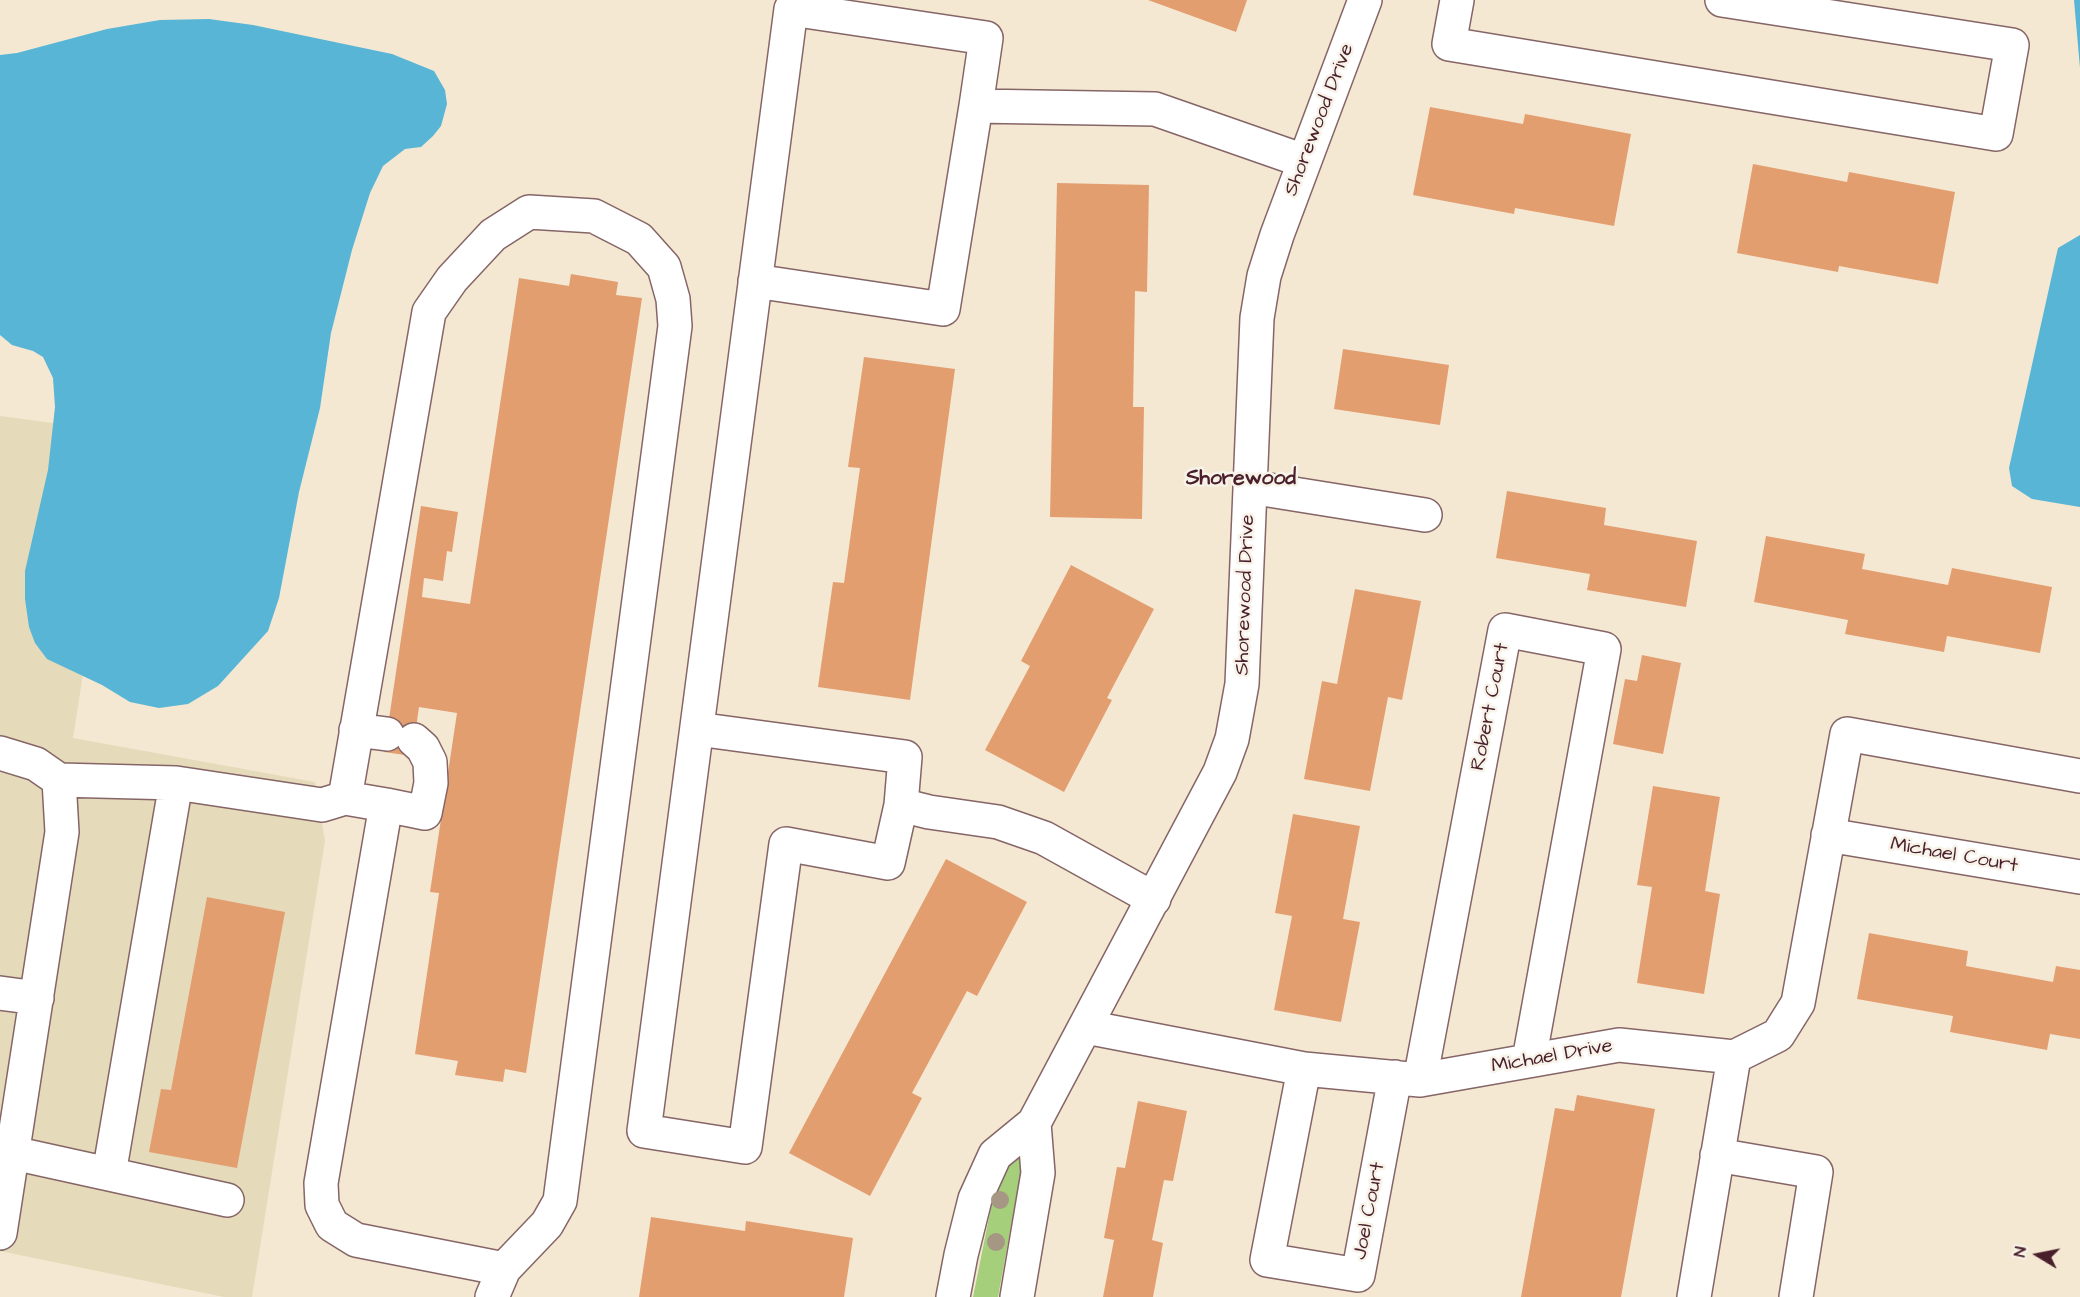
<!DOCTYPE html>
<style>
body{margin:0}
#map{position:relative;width:2080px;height:1297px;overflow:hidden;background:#f4e8d3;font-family:"Architects Daughter",sans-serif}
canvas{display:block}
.north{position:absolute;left:2008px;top:1225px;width:60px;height:60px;-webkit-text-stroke:4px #f7f3e8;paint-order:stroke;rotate:280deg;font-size:16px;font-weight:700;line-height:24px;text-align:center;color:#4a1f2b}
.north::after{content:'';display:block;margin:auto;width:21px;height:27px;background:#4a1f2b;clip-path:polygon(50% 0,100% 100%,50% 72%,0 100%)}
</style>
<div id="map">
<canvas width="2080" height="1297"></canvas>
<div class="north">N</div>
</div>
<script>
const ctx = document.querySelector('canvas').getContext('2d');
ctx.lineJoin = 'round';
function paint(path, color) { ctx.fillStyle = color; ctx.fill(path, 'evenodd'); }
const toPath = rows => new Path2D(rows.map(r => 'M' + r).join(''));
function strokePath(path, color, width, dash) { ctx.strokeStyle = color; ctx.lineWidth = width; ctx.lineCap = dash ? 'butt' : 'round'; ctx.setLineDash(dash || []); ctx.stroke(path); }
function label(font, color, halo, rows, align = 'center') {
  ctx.font = font + ' "Architects Daughter",sans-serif'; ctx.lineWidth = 5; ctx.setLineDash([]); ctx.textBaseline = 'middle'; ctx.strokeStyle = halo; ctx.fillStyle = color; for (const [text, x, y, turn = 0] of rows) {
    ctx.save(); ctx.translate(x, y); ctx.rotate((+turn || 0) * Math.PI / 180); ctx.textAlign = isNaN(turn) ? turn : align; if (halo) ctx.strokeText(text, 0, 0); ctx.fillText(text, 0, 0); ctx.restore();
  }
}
paint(toPath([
 [0,416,121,432,73,738,315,782,325,841,252,1297,224,1297,0,1251]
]), '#e5daba');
paint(toPath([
 [1018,1155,1023,1160,998,1297,973,1297,994,1193,1013,1156]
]), '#a5cf7b');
paint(toPath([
 [2074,0,2080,0,2080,68],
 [209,19,253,25,392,54,434,71,445,90,447,104,441,126,433,136,421,147,405,149,383,166,370,193,352,250,331,333,320,408,299,492,279,598,268,631,218,686,188,704,159,708,130,702,102,685,47,659,35,643,29,627,25,599,25,571,48,470,55,407,53,378,43,357,33,351,12,345,0,335,0,55,17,53,107,29,160,20],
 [2080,235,2080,507,2032,499,2012,486,2009,468,2058,248]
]), '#58b5d6');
paint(toPath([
 [1148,0,1247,0,1236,32],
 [1430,107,1523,124,1525,114,1631,134,1614,226,1515,208,1514,214,1413,195],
 [1753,164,1847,182,1849,172,1955,192,1938,284,1839,266,1838,272,1737,253],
 [1057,183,1149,185,1147,292,1135,291,1133,407,1144,407,1142,519,1050,517],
 [571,274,618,282,616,295,642,298,526,1073,505,1069,503,1082,455,1075,458,1061,415,1054,439,893,430,892,457,713,419,707,412,756,384,752,421,506,458,512,452,552,447,551,443,581,424,578,422,597,470,604,519,278,569,286],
 [1343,349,1449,365,1440,425,1334,409],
 [864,357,955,369,910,700,818,687,833,582,844,583,860,468,848,467],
 [1507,491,1606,508,1604,525,1697,541,1686,607,1587,590,1590,574,1496,558],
 [1766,536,1865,554,1862,569,1948,585,1952,568,2052,587,2040,653,1947,636,1944,652,1845,634,1848,620,1754,602],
 [1071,565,1154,609,1107,698,1112,700,1064,792,985,750,1030,666,1021,661],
 [1355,589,1421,601,1402,700,1388,697,1370,791,1304,779,1322,681,1337,684],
 [1642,655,1681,663,1663,754,1613,744,1625,679,1637,681],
 [1653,786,1720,797,1705,891,1720,894,1704,994,1637,983,1652,887,1637,885],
 [1293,814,1360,826,1343,919,1360,922,1341,1022,1274,1010,1292,916,1275,913],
 [946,859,1027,902,977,996,967,991,912,1093,922,1098,870,1196,789,1153],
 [207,897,285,912,237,1168,149,1152,161,1089,171,1090],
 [1869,933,1968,951,1966,966,2053,982,2056,966,2080,970,2080,1039,2050,1034,2047,1050,1950,1032,1953,1016,1857,999],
 [1577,1095,1655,1109,1621,1297,1521,1297,1555,1108,1574,1111],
 [1138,1101,1187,1111,1173,1181,1164,1180,1152,1240,1163,1243,1153,1297,1103,1297,1114,1240,1104,1238,1117,1167,1125,1168],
 [651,1217,745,1231,746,1221,853,1238,844,1297,639,1297]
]), '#e39e70');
const minor = toPath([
 [1457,0,1449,44,1996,134,2012,45,1722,0],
 [755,281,943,309,976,106],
 [1250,487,1425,515],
 [697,729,905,757,901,805],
 [356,730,387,734],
 [0,753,36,764,59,780,62,832,0,1233],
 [59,780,176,783,322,805,345,798,429,312,452,279,493,235,529,212,594,216,639,239,664,267,673,299,675,326,560,1201,547,1224,504,1269,492,1297],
 [345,798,386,805,321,1183,322,1205,332,1225,356,1240,504,1269],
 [386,805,425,813,431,783,430,762,423,748,414,740],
 [1828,835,2080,877],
 [1154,899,1044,838,998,822,929,812,901,805,888,863,786,844,745,1147,644,1131,791,9,986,38,976,106,1155,109,1304,161],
 [0,993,37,998],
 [1086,1027,1304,1069,1420,1080,1619,1045,1734,1057,1778,1035,1798,1003,1847,734,2080,776],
 [1304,1069,1267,1260,1358,1275,1395,1077],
 [1420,1080,1505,630,1604,649,1529,1060],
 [13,1153,227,1200],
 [1717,1155,1816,1172,1796,1297],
 [109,1174,176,783],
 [953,1297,961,1255,975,1199,995,1155,1034,1123,1220,772,1232,739,1242,684,1257,318,1264,276,1277,235,1365,0],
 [1017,1297,1038,1173,1034,1123],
 [1694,1297,1734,1057]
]);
strokePath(minor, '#866566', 36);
strokePath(minor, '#fff', 33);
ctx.fillStyle = '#a59784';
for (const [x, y] of [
 [1000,1200],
 [996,1242]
]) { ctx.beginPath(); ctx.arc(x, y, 9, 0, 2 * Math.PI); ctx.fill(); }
label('20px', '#4a1f2b', '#f7f3e8', [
 ["Shorewood Drive",1320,120,-69],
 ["Shorewood Drive",1246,595,-88],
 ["Robert Court",1491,707,-79],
 ["Michael Court",1954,856,10],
 ["Michael Drive",1552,1057,-10],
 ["Joel Court",1370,1211,-79]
]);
label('bold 21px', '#4a1f2b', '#f7f3e8', [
 ["Shorewood",1241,480]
]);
</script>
